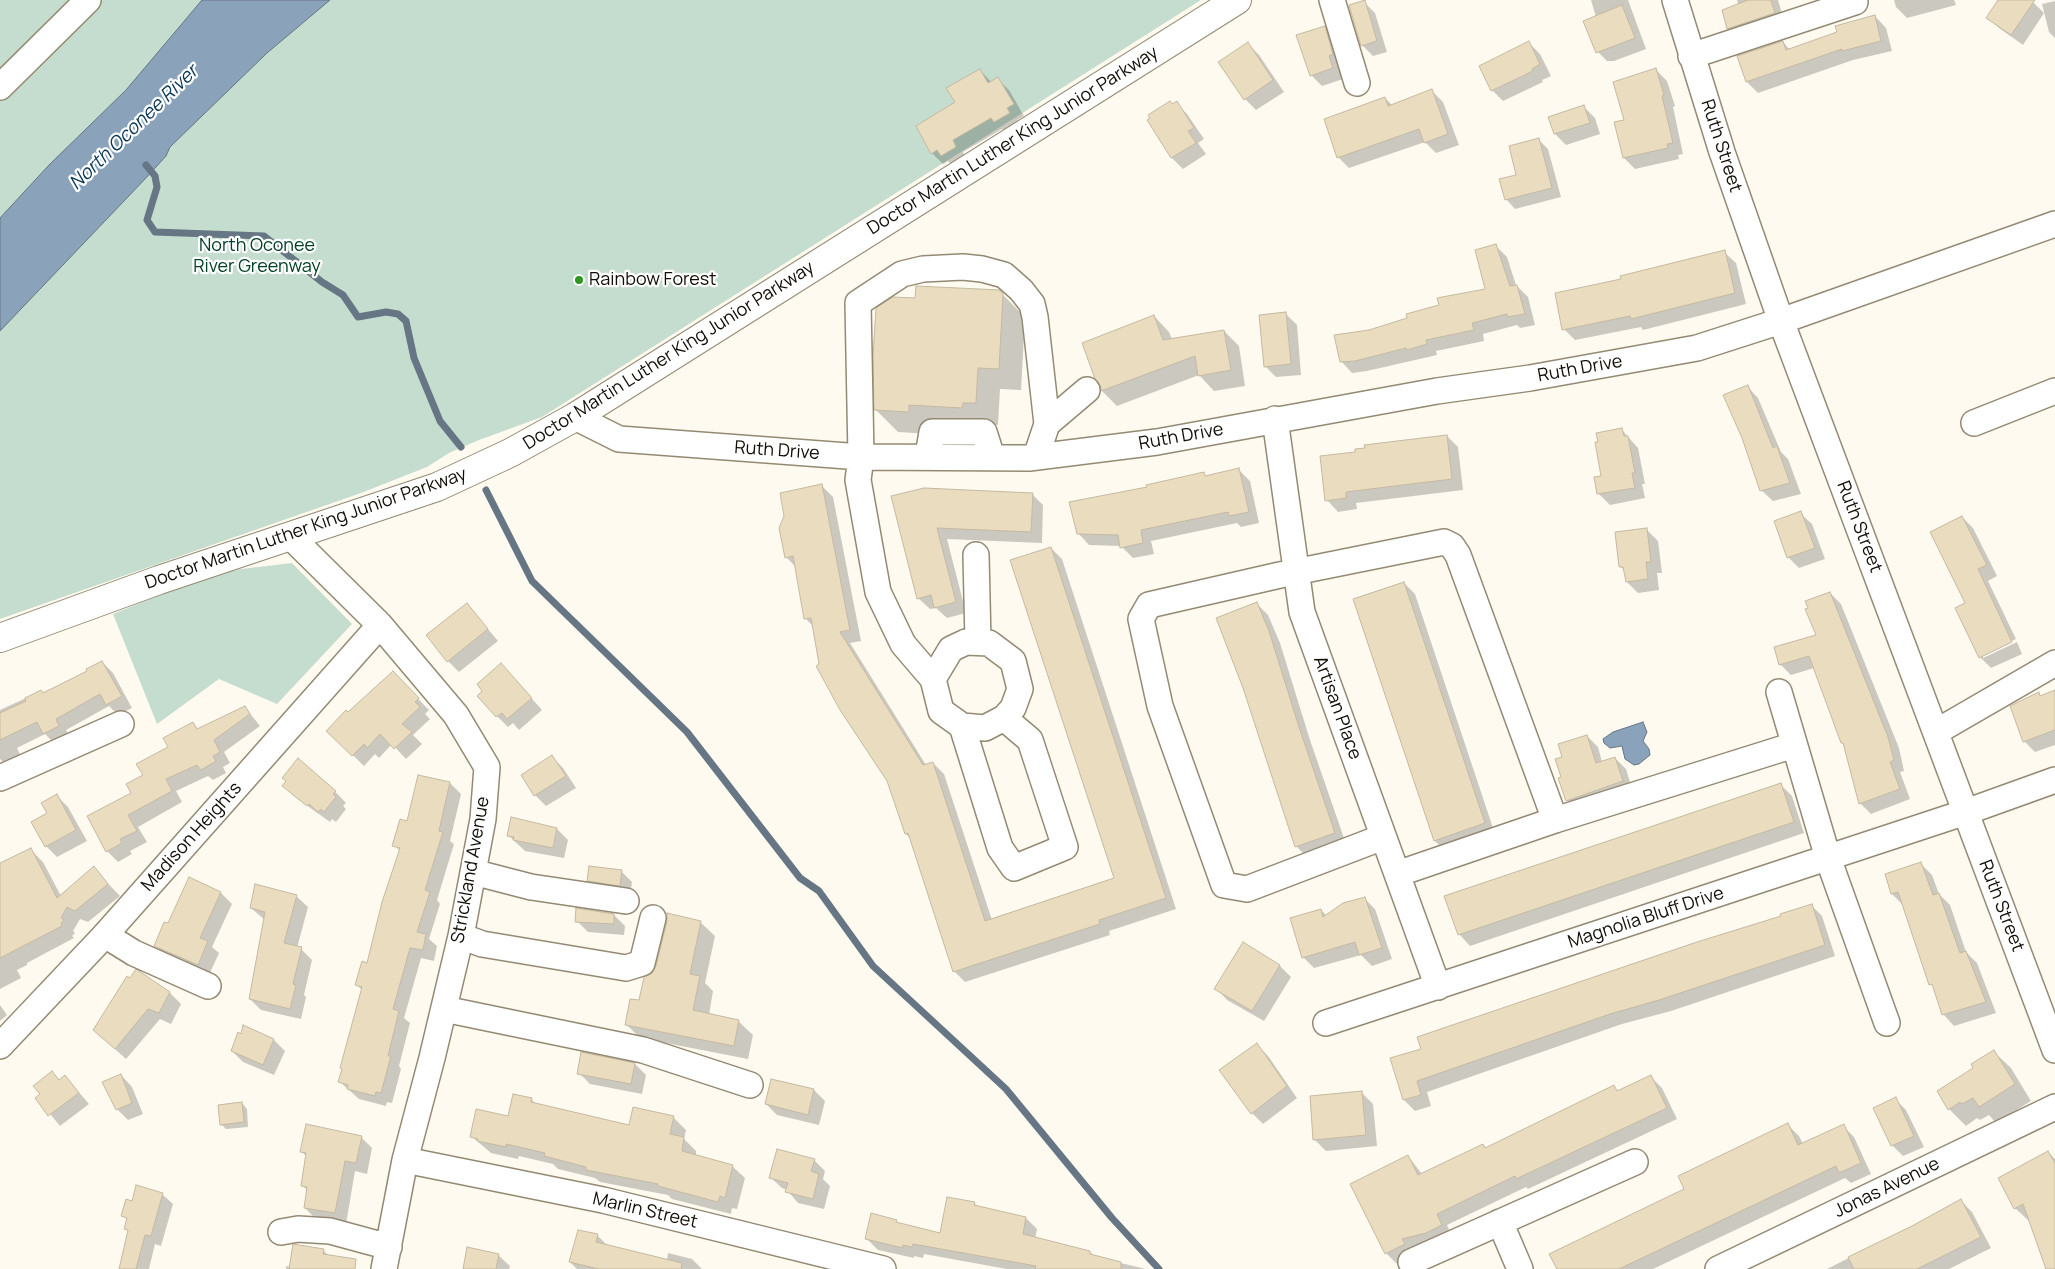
<!DOCTYPE html>
<style>
body{margin:0}
canvas{display:block;background:#fefaf0}
</style>
<canvas width="2055" height="1269"></canvas>
<script>
const ctx = document.querySelector('canvas').getContext('2d');
ctx.lineJoin = 'round';
function paint(path, color) { ctx.fillStyle = color; ctx.fill(path, 'evenodd'); }
const toPath = rows => new Path2D(rows.map(r => 'M' + r).join(''));
function strokePath(path, color, width, dash) { ctx.strokeStyle = color; ctx.lineWidth = width; ctx.lineCap = dash ? 'butt' : 'round'; ctx.setLineDash(dash || []); ctx.stroke(path); }
function label(font, color, halo, rows, align = 'center') {
  ctx.font = font + ' Manrope,sans-serif'; ctx.lineWidth = 4.5; ctx.setLineDash([]); ctx.textBaseline = 'middle'; ctx.strokeStyle = halo; ctx.fillStyle = color; for (const [text, x, y, turn = 0] of rows) {
    ctx.save(); ctx.translate(x, y); ctx.rotate((+turn || 0) * Math.PI / 180); ctx.textAlign = isNaN(turn) ? turn : align; if (halo) ctx.strokeText(text, 0, 0); ctx.fillText(text, 0, 0); ctx.restore();
  }
}
paint(toPath([
 [0,0,1201,0,542,417,479,440,449,453,427,467,361,493,0,619],
 [292,563,352,624,277,704,219,679,157,724,113,614,216,572]
]), '#c4ddce');
const water = toPath([
 [202,0,330,0,267,53,170,147,166,156,145,179,0,331,0,218,49,165,126,90,202,0],
 [1643,722,1647,732,1643,741,1649,749,1650,755,1639,764,1634,765,1625,759,1622,746,1610,748,1604,743,1603,739,1613,732,1643,722]
]);
paint(water, '#8aa3ba');
strokePath(water, '#667684', 1);
paint(toPath([
 [1591,0,1628,0,1646,49,1614,61,1607,61,1596,50,1596,17],
 [1737,0,1778,0,1785,24,1740,39,1728,28,1738,4],
 [1894,0,1954,0,1956,5,1907,18,1896,7],
 [1999,0,2031,0,2044,13,2023,45,1999,28,1988,17],
 [2055,1,2055,38,2049,32,2042,4],
 [1364,2,1375,13,1387,52,1373,56,1362,45],
 [1875,16,1886,28,1892,51,1853,60,1758,93,1747,82,1738,57,1783,42,1790,50,1838,33],
 [1324,27,1336,38,1344,65,1339,67,1343,79,1322,86,1311,75],
 [1529,43,1540,54,1551,76,1542,80,1543,82,1503,101,1492,90],
 [1248,44,1259,55,1284,92,1256,110,1245,99,1220,63],
 [980,70,991,82,997,79,1009,90,1024,116,1017,120,1020,124,1006,133,1002,129,963,152,966,159,953,166,948,161,943,164,932,153],
 [1656,70,1667,81,1675,106,1673,107,1683,154,1678,155,1679,159,1635,169,1624,158,1626,121],
 [1432,91,1443,102,1459,145,1436,153,1425,142,1349,168,1338,157,1385,98,1392,105],
 [1176,103,1187,114,1204,139,1198,143,1206,154,1183,169,1172,158,1149,121],
 [1584,107,1595,118,1600,134,1566,145,1555,134,1550,118],
 [1539,140,1548,149,1561,197,1515,209,1506,199],
 [1496,246,1507,257,1516,285,1528,297,1535,325,1520,328,1517,325,1483,334,1484,341,1436,351,1437,355,1367,371,1352,373,1341,361,1369,331,1409,319,1486,290],
 [1724,252,1736,263,1746,304,1643,330,1641,327,1575,340,1564,329,1623,280],
 [1002,294,1025,317,1021,390,1000,389,998,425,985,424,931,434,898,432,876,410,916,300],
 [1286,314,1297,325,1301,375,1276,377,1265,366],
 [1154,316,1169,332,1172,339,1224,331,1239,346,1245,386,1214,391,1199,375,1117,406,1102,391,1102,387],
 [1747,386,1758,398,1781,452,1788,459,1801,494,1773,501,1761,490],
 [1622,430,1638,448,1645,484,1642,484,1645,498,1610,505,1599,494,1602,477],
 [1447,436,1458,447,1463,490,1356,503,1357,509,1338,512,1327,500,1357,453],
 [1239,470,1250,481,1259,523,1241,527,1237,523,1151,541,1154,554,1133,558,1121,546,1089,545,1078,533,1149,488,1203,473,1207,477],
 [822,486,833,497,861,641,850,643,926,765,933,763,944,774,992,920,1115,879,1051,548,1062,559,1176,909,1109,931,1110,935,965,982,954,971,911,839,906,834,888,780,821,665,814,627,805,618,796,567,786,557],
 [1032,494,1043,505,1042,543,947,539,966,613,947,618,936,608,930,609,918,598,893,497],
 [1800,513,1812,524,1825,559,1799,568,1788,557],
 [1962,517,1973,528,1997,576,1988,581,2016,639,1983,655,1983,658,2017,642,2022,654,1991,668,1980,657,1967,603],
 [1647,530,1658,541,1662,573,1657,573,1659,590,1638,593,1627,582,1626,572,1620,566],
 [1404,583,1415,594,1495,834,1446,852,1435,841],
 [1830,593,1841,604,1899,748,1904,771,1900,772,1910,799,1871,814,1860,803,1845,746,1842,743,1814,668,1791,675,1780,664,1818,636],
 [467,604,498,641,459,672,448,661],
 [1257,604,1268,615,1280,643,1310,740,1346,844,1307,857,1296,846],
 [102,662,113,673,132,708,118,715,109,706,66,730,70,737,55,744,45,734,17,748,22,759,7,766,0,759,0,710,41,691,44,694,89,672],
 [501,664,542,710,519,730,513,723,508,727,497,716,484,691],
 [393,673,429,710,425,714,430,719,413,735,422,744,406,759,392,744,379,758,375,754,364,766,328,731],
 [2055,691,2055,745,2035,752,2024,741,2012,706,2039,694,2041,696],
 [245,707,260,726,224,752,230,763,223,767,226,773,213,780,208,776,176,791,182,802,138,827,147,842,130,851,132,854,118,862,107,851,88,817,133,794,144,775,193,724,199,730],
 [1587,736,1598,747,1602,762,1615,758,1626,769,1633,792,1579,812,1567,800,1563,778,1564,758],
 [552,757,563,768,576,788,546,806,535,795],
 [298,760,327,783,346,803,343,806,346,809,336,822,332,819,330,822,295,797,284,786],
 [418,776,450,783,461,794,450,841,454,844,437,900,440,904,429,939,437,946,434,961,421,958,404,1018,410,1023,399,1066,401,1069,392,1103,387,1102,386,1106,359,1099,340,1082,362,990,357,985,368,965,400,851,394,845,408,823],
 [1781,785,1792,796,1804,833,1470,946,1459,934],
 [57,796,68,807,87,841,57,857,46,846,49,814],
 [557,829,568,840,564,858,525,851,508,835],
 [31,850,43,862,61,896,93,868,120,896,88,922,80,919,73,931,75,933,72,936,74,938,27,963,27,965,17,970,21,978,0,989,0,907],
 [1921,864,1932,875,1939,894,1950,905,1966,952,1977,963,1996,1013,1954,1026,1943,1014,1903,905,1892,894],
 [621,871,632,882,630,896,599,891,588,880],
 [190,879,221,893,232,904,212,947,219,953,209,975,166,956,155,945,168,925],
 [296,896,308,907,297,948,301,949,312,960,304,995,306,997,301,1019,261,1010,250,999,265,920,251,908],
 [1364,898,1375,909,1392,959,1372,966,1361,955,1314,968,1303,957,1321,910,1327,916],
 [1811,905,1822,916,1835,956,1671,1011,1622,1024,1427,1092,1431,1106,1415,1111,1404,1100,1392,1059,1423,1050],
 [614,915,625,926,624,935,588,932,577,921],
 [700,922,715,936,705,983,713,991,709,1015,738,1021,753,1035,748,1059,640,1038,626,1024,657,967],
 [1244,943,1280,966,1291,977,1264,1021,1227,1000,1216,988],
 [136,971,170,993,181,1004,171,1024,160,1019,126,1059,94,1030],
 [0,1005,7,1015,0,1021],
 [244,1027,274,1040,285,1051,274,1075,243,1062,232,1051,242,1035],
 [1257,1045,1268,1056,1297,1098,1263,1124,1252,1113],
 [1994,1052,2011,1068,2031,1101,1996,1123,1989,1115,1980,1120,1977,1118,1966,1126,1949,1109,1939,1092,1975,1068],
 [635,1064,646,1075,642,1094,590,1084,579,1073],
 [52,1073,60,1080,65,1076,89,1104,60,1126,37,1098,41,1094],
 [121,1075,132,1087,143,1114,128,1120,117,1109],
 [1651,1077,1662,1088,1677,1119,1528,1189,1526,1187,1447,1225,1452,1236,1397,1264,1386,1253,1408,1156,1422,1174,1483,1145,1487,1149,1614,1087,1618,1092],
 [772,1080,814,1090,825,1101,819,1125,777,1115,766,1104],
 [1362,1093,1373,1104,1377,1146,1326,1151,1315,1140],
 [531,1099,537,1105,630,1126,673,1117,686,1130,684,1139,696,1151,696,1156,732,1166,745,1178,737,1209,732,1208,731,1214,672,1199,668,1195,600,1182,595,1178,558,1169,553,1164,519,1156,518,1159,491,1153,471,1136,509,1117],
 [1895,1099,1906,1110,1924,1147,1903,1156,1892,1145],
 [242,1103,247,1109,248,1127,226,1129,221,1124],
 [1788,1125,1799,1136,1803,1144,1843,1126,1854,1137,1871,1174,1851,1183,1845,1178,1653,1269,1558,1269],
 [361,1137,372,1148,367,1174,355,1171,346,1224,316,1219,305,1208,308,1191,303,1186,307,1157,301,1151],
 [2048,1152,2055,1159,2055,1269,2044,1269,2047,1266,2030,1220,2029,1221,2015,1208],
 [814,1160,825,1171,823,1179,830,1186,824,1209,798,1203,787,1190,782,1188,770,1177],
 [162,1194,173,1204,161,1246,155,1244,149,1269,121,1269,129,1232,126,1229,128,1220,123,1215,133,1202],
 [1961,1201,1972,1212,1991,1248,1949,1269,1827,1269],
 [974,1203,979,1208,1026,1218,1037,1229,1035,1239,1090,1252,1095,1257,1146,1269,1007,1269,924,1254,923,1258,914,1256,914,1258,878,1250,867,1239,896,1221,900,1225,941,1234],
 [597,1235,608,1246,667,1260,668,1253,692,1259,702,1269,577,1269,570,1262],
 [323,1250,334,1261,333,1269,286,1269,286,1266,290,1267],
 [498,1255,510,1266,509,1269,464,1269]
]), '#0003');
strokePath(toPath([
 [146,165,155,176,157,187,147,220,155,232,264,236,322,282,343,295,358,317,386,312,398,314,406,321,414,358,440,421,461,447],
 [486,490,532,581,687,732,800,878,819,891,873,966,1006,1089,1112,1218,1159,1269]
]), '#667684', 7);
const building = toPath([
 [1365,0,1377,41,1361,46,1349,5,1365,0],
 [1748,0,1771,0,1775,13,1727,29,1722,10,1748,0],
 [1998,0,2035,0,2011,35,1986,18,1998,0],
 [1622,5,1635,38,1596,53,1583,21,1622,5],
 [1875,15,1881,41,1842,51,1842,49,1746,82,1737,56,1783,41,1786,50,1837,32,1835,26,1875,15],
 [1325,26,1333,54,1329,56,1333,68,1310,76,1296,35,1325,26],
 [1529,41,1540,64,1532,69,1533,71,1491,91,1479,66,1529,41],
 [1248,42,1273,80,1244,100,1218,62,1248,42],
 [1656,68,1664,95,1662,96,1673,143,1667,144,1668,148,1623,158,1614,122,1624,120,1613,82,1656,68],
 [980,69,988,83,998,77,1014,104,1007,108,1010,113,994,122,991,118,953,140,956,147,941,156,937,150,931,154,916,126,955,102,946,88,980,69],
 [1432,89,1448,134,1424,143,1419,129,1337,158,1324,119,1385,97,1388,106,1432,89],
 [1170,101,1172,104,1177,101,1194,128,1188,131,1196,143,1171,158,1147,120,1150,118,1148,115,1170,101],
 [1584,105,1590,123,1554,134,1548,117,1584,105],
 [1539,138,1552,188,1505,200,1499,179,1516,175,1509,146,1539,138],
 [1496,244,1510,286,1517,285,1525,314,1507,317,1507,314,1472,323,1474,330,1426,340,1427,344,1407,350,1406,348,1355,361,1340,362,1334,335,1369,330,1407,318,1406,314,1439,305,1437,298,1485,289,1475,250,1496,244],
 [1725,250,1735,293,1631,319,1630,316,1562,330,1555,293,1621,279,1620,276,1725,250],
 [916,286,1000,290,1003,294,999,369,978,368,976,403,963,403,962,408,909,405,909,412,874,410,873,356,876,308,893,297,915,298,916,286],
 [1286,312,1291,364,1264,367,1259,315,1286,312],
 [1154,315,1163,340,1224,330,1231,370,1198,376,1195,356,1101,391,1101,387,1095,379,1082,343,1154,315],
 [1748,385,1773,448,1777,446,1790,483,1760,491,1742,438,1723,395,1748,385],
 [1622,428,1624,436,1628,436,1635,473,1632,473,1635,488,1597,494,1594,477,1601,476,1595,442,1598,442,1596,433,1622,428],
 [1447,435,1452,479,1346,492,1346,498,1325,501,1320,456,1355,452,1355,449,1365,448,1364,445,1447,435],
 [1239,468,1249,512,1229,516,1228,512,1141,530,1143,543,1120,548,1118,535,1077,534,1069,502,1147,487,1146,485,1204,472,1205,476,1239,468],
 [822,484,850,630,840,632,923,765,933,762,985,921,1114,878,1010,560,1051,547,1166,898,1099,920,1100,924,953,972,908,833,905,834,887,781,840,710,816,666,819,664,811,618,804,619,793,556,785,558,779,528,784,516,780,493,822,484],
 [924,488,1033,493,1031,532,937,528,956,602,934,608,931,595,917,599,891,496,924,488],
 [1801,511,1815,548,1787,558,1774,521,1801,511],
 [1962,516,1987,565,1978,569,2012,642,1979,658,1955,608,1965,603,1930,532,1962,516],
 [1647,528,1651,562,1646,562,1648,579,1626,582,1623,567,1619,567,1615,532,1647,528],
 [1404,582,1485,823,1434,841,1353,599,1404,582],
 [1830,592,1888,737,1894,760,1890,762,1900,789,1859,804,1843,743,1841,743,1809,656,1779,665,1774,647,1816,635,1805,609,1808,608,1805,601,1830,592],
 [1257,602,1269,631,1299,727,1335,833,1295,847,1243,688,1216,618,1257,602],
 [467,603,488,629,447,662,426,635,467,603],
 [102,661,122,696,106,705,100,694,56,719,59,726,43,734,37,722,0,740,0,713,26,701,25,698,41,690,43,693,87,671,86,669,102,661],
 [501,663,532,698,507,719,502,713,496,717,477,696,482,691,477,684,501,663],
 [393,671,419,698,415,702,420,707,402,724,412,732,394,749,380,734,367,748,364,744,352,756,326,731,346,710,348,712,393,671],
 [2055,690,2055,730,2023,742,2010,706,2039,692,2040,696,2055,690],
 [245,706,250,714,214,740,220,752,213,756,216,761,201,770,197,765,166,779,172,791,128,815,137,831,120,839,122,843,106,852,87,816,131,793,126,784,143,775,136,764,168,747,163,738,193,722,197,729,245,706],
 [1587,735,1596,763,1615,757,1623,781,1566,801,1558,778,1561,777,1555,759,1562,757,1558,744,1587,735],
 [552,755,566,776,534,796,521,775,552,755],
 [298,758,336,791,333,794,336,797,324,812,321,809,318,812,309,804,307,806,282,786,286,781,282,778,298,758],
 [418,775,450,782,439,831,443,832,425,890,430,892,417,932,426,934,423,950,410,948,393,1009,399,1011,388,1056,391,1056,381,1093,376,1092,375,1096,347,1089,348,1085,338,1082,342,1069,340,1068,362,987,355,985,362,961,367,963,382,902,400,848,392,846,400,819,407,821,418,775],
 [1781,783,1794,822,1458,935,1444,896,1781,783],
 [57,794,76,830,45,847,31,822,47,813,41,803,57,794],
 [511,817,557,828,553,848,513,840,514,837,507,836,511,817],
 [31,848,57,898,94,866,108,884,75,911,67,907,61,918,64,920,61,923,62,926,0,958,0,863,31,848],
 [1921,862,1933,895,1939,893,1960,953,1966,951,1986,1002,1942,1015,1932,984,1929,985,1898,892,1891,894,1885,874,1921,862],
 [589,866,622,870,620,886,587,881,589,866],
 [189,877,221,892,200,938,208,941,198,965,154,946,164,922,168,923,189,877],
 [255,884,297,895,284,943,302,947,293,984,296,985,290,1009,249,999,265,912,250,908,255,884],
 [1365,897,1382,948,1359,955,1355,942,1302,958,1290,918,1321,909,1323,917,1343,903,1365,897],
 [1812,904,1825,945,1659,1000,1610,1014,1417,1081,1421,1095,1403,1100,1390,1058,1421,1049,1417,1037,1697,942,1781,916,1780,914,1812,904],
 [576,908,614,914,614,924,575,922,576,908],
 [667,913,701,921,690,974,700,976,693,1010,739,1020,734,1046,625,1025,630,999,639,1000,644,977,652,973,656,966,667,921,667,913],
 [1243,942,1280,965,1252,1011,1214,989,1243,942],
 [136,969,170,992,159,1013,148,1009,115,1049,93,1030,127,976,130,978,136,969],
 [243,1025,274,1039,263,1065,231,1051,238,1032,241,1034,243,1025],
 [1257,1043,1287,1086,1251,1114,1219,1070,1257,1043],
 [1994,1050,2015,1084,1979,1107,1973,1098,1962,1104,1960,1102,1948,1110,1937,1091,1973,1068,1971,1064,1994,1050],
 [581,1052,635,1063,631,1084,577,1074,581,1052],
 [52,1071,59,1080,65,1075,79,1093,48,1116,35,1098,40,1094,33,1086,52,1071],
 [121,1074,132,1103,116,1110,102,1082,121,1074],
 [1651,1075,1667,1108,1516,1179,1515,1176,1437,1214,1442,1225,1426,1233,1402,1239,1405,1244,1385,1254,1350,1184,1408,1155,1418,1175,1483,1144,1485,1148,1614,1085,1617,1091,1651,1075],
 [771,1079,814,1089,808,1115,765,1104,771,1079],
 [1362,1091,1366,1135,1313,1140,1310,1096,1362,1091],
 [513,1094,532,1098,531,1102,629,1125,633,1107,674,1116,670,1134,684,1137,682,1151,733,1165,725,1198,720,1196,718,1202,710,1200,658,1186,658,1184,586,1170,586,1167,544,1156,545,1153,506,1144,506,1147,477,1141,478,1139,470,1137,476,1109,508,1116,513,1094],
 [1896,1097,1914,1136,1891,1146,1873,1108,1896,1097],
 [242,1102,244,1122,220,1125,218,1105,242,1102],
 [1788,1123,1798,1145,1844,1124,1861,1163,1839,1173,1836,1166,1619,1269,1557,1269,1549,1254,1684,1189,1678,1176,1788,1123],
 [306,1124,362,1136,356,1163,345,1161,335,1213,304,1208,307,1187,301,1186,306,1153,300,1152,306,1124],
 [777,1149,815,1159,811,1171,819,1174,813,1199,785,1192,788,1183,769,1178,777,1149],
 [2048,1151,2055,1163,2055,1269,2046,1269,2023,1204,2014,1209,1998,1178,2048,1151],
 [136,1185,163,1193,151,1236,145,1235,136,1269,119,1269,128,1230,124,1229,127,1218,121,1216,126,1199,132,1201,136,1185],
 [947,1197,975,1202,974,1205,1026,1217,1023,1234,1090,1251,1090,1254,1121,1262,1121,1269,1035,1269,1036,1266,913,1244,912,1247,903,1245,903,1248,865,1239,871,1213,897,1220,896,1222,940,1233,947,1197],
 [1961,1199,1981,1237,1917,1269,1854,1269,1848,1257,1912,1226,1961,1199],
 [578,1230,598,1234,596,1242,682,1263,681,1269,599,1269,569,1262,578,1230],
 [293,1244,324,1249,323,1254,356,1259,355,1269,289,1269,293,1244],
 [467,1247,499,1254,496,1269,463,1269,467,1247]
]);
paint(building, '#eadcbe');
strokePath(building, '#c4b9a1', 1);
const minor = toPath([
 [1332,0,1357,83],
 [1675,0,1722,152,1781,321,2055,1050],
 [1691,56,1855,2],
 [0,87,88,0],
 [575,417,619,439,861,457,1029,458,1157,442,1437,391,1530,378,1697,348,1781,321,2055,224],
 [1275,419,1302,612,1438,987],
 [1974,423,2055,391],
 [1047,424,1087,390],
 [928,456,932,432,984,432,992,457],
 [290,536,380,625,456,715,487,767,483,819,461,936,432,1058,405,1160,384,1269],
 [976,555,978,642],
 [966,642,989,643,1013,661,1020,689,1013,708,1004,718,985,728,962,726,941,711,933,679,951,649,966,642],
 [933,679,903,644,878,592,858,480,861,457,858,303,902,274,923,269,963,267,982,269,1004,275,1021,290,1032,304,1035,317,1047,424,1036,457],
 [1779,692,1828,858,1887,1023],
 [962,726,1000,848,1014,868,1065,847,1030,740,1004,718],
 [1936,732,2055,663],
 [0,778,121,724],
 [1383,837,1247,889,1224,885,1160,706,1141,619,1149,605,1280,575,1444,542,1452,546,1458,555,1555,820],
 [473,872,531,887,626,901],
 [1397,874,1555,820,1794,745],
 [105,935,134,953,208,986],
 [461,936,482,944,626,968,642,963,653,918],
 [444,1009,643,1050,750,1085],
 [1326,1023,1966,812,2055,780],
 [0,1046,105,935,380,625],
 [405,1160,603,1200,883,1269],
 [1500,1222,1520,1269],
 [281,1232,298,1229,330,1231,389,1247],
 [1411,1262,1635,1162],
 [1718,1269,2055,1107]
]);
const major = toPath([
 [0,638,159,580,437,487,510,453,575,417,1237,0]
]);
strokePath(minor, '#948a73', 28);
strokePath(major, '#948a73', 30);
strokePath(minor, '#fff', 25);
strokePath(major, '#fff', 28);
for (const [x, y, r, color] of [
 [579,280,5,"#2f9720"]
]) { const dot = new Path2D(); dot.arc(x, y, r, 0, 2 * Math.PI); ctx.fillStyle = color; ctx.fill(dot); strokePath(dot, '#fff', 2); }
label('18px', '#110d06', '#fff', [
 ["Doctor Martin Luther King Junior Parkway",1013,141,-32],
 ["Ruth Street",1721,146,72],
 ["Doctor Martin Luther King Junior Parkway",669,356,-32],
 ["Ruth Drive",1580,369,-10],
 ["Ruth Drive",1181,437,-10],
 ["Ruth Drive",777,451,4],
 ["Ruth Street",1859,527,69],
 ["Doctor Martin Luther King Junior Parkway",306,529,-19],
 ["Artisan Place",1337,708,70],
 ["Madison Heights",192,837,-48],
 ["Strickland Avenue",471,870,-80],
 ["Ruth Street",2001,906,69],
 ["Magnolia Bluff Drive",1646,918,-18],
 ["Jonas Avenue",1887,1188,-26],
 ["Marlin Street",645,1211,13]
]);
label('18px', '#024027', '#fff', [
 ["North Oconee",257,246],
 ["River Greenway",257,267]
]);
label('18px', '#110d06', '#fff', [
 ["Rainbow Forest",589,280]
], 'left');
label('italic 19px', '#073555', '#fff', [
 ["North Oconee River",134,128,-44]
]);
</script>
